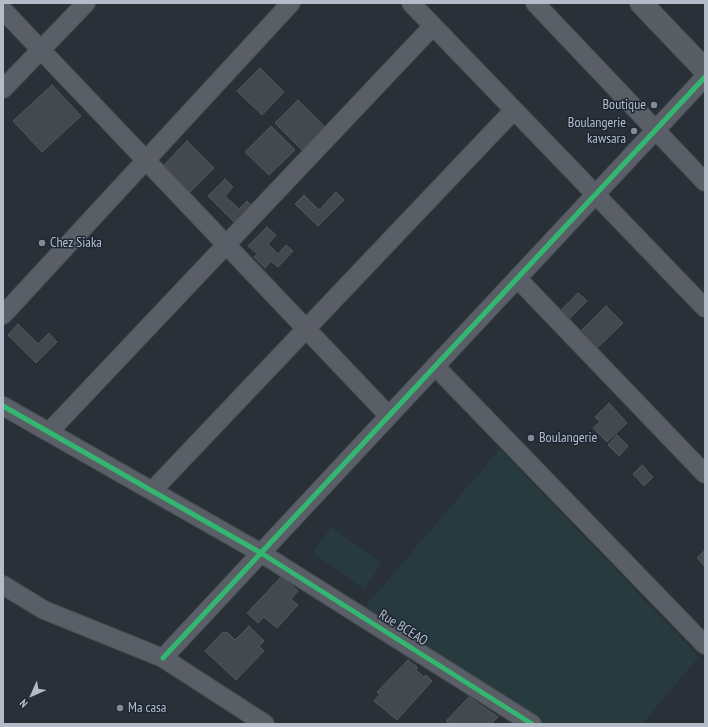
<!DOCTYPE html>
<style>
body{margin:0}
#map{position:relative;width:708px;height:727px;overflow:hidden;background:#2a3038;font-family:"PT Sans Narrow",sans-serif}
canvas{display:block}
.frame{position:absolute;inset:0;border:4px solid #b4bcc9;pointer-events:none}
.north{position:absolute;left:12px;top:675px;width:40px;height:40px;-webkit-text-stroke:3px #1d2633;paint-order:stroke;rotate:225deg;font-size:11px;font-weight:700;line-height:16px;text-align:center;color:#b4bcc9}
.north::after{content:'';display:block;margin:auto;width:14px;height:18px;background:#b4bcc9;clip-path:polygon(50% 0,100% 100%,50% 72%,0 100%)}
</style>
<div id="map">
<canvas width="708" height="727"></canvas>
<div class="frame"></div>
<div class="north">N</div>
</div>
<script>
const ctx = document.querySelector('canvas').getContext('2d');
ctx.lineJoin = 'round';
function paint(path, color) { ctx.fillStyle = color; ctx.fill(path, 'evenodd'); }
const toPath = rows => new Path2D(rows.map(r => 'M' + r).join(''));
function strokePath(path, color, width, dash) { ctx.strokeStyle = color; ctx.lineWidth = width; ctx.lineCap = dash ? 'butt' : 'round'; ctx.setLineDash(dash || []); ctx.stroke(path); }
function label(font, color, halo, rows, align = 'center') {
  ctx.font = font + ' "PT Sans Narrow",sans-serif'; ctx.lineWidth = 3; ctx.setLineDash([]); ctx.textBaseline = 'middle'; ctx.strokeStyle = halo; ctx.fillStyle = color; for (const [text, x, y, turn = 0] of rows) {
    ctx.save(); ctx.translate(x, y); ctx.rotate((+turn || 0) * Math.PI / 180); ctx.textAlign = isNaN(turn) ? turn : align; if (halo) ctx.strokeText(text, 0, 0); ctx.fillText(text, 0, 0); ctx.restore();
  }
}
paint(toPath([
 [500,449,699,657,642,724,543,724,364,608],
 [331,527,382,563,364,589,313,553]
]), '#273a3e');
const building = toPath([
 [260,68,284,92,262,115,237,91,260,68],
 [52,85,81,116,42,152,13,121,52,85],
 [298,100,325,127,302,150,275,123,298,100],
 [271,126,295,150,269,175,245,152,271,126],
 [187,141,214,168,190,192,163,166,187,141],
 [225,179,233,187,225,196,239,209,247,201,251,205,234,222,208,196,225,179],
 [336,192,344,200,318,226,295,204,304,195,319,210,336,192],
 [267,227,276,235,268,244,278,254,286,245,293,251,278,267,271,261,265,268,254,257,257,254,248,246,267,227],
 [578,293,587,301,564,324,555,316,578,293],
 [606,306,623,323,594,351,578,334,606,306],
 [18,324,38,344,49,333,57,342,36,363,8,335,18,324],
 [609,403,627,423,607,442,593,428,600,422,595,417,609,403],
 [617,435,628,446,619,456,608,445,617,435],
 [642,465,653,477,644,486,633,474,642,465],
 [705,550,705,567,697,558,705,550],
 [282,576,298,591,291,599,298,605,277,628,264,617,258,623,247,613,282,576],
 [249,626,264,641,259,646,264,651,236,680,205,651,223,632,228,633,235,640,249,626],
 [408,660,417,667,416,670,424,677,426,675,432,681,397,720,374,701,380,694,377,692,408,660],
 [469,697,498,717,491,724,450,724,446,721,469,697]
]);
paint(building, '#444950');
strokePath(building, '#52575f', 1);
const street = toPath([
 [411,3,705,308],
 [535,3,705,182],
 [3,10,389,416],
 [3,89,86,3],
 [517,278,705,474],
 [3,315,291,3],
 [435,366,705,645],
 [3,406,261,553,532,724],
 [49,432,433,26],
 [152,491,514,110],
 [3,585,44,610,163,658,265,724],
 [163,658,705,77]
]);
const secondary = toPath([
 [641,3,705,70]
]);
strokePath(street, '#484c53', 20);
strokePath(secondary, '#484c53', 24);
strokePath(street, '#5a5e66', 18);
strokePath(secondary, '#595d64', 22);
strokePath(toPath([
 [3,406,261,553,532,724],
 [163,658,705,77]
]), '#33b770', 5);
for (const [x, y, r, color] of [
 [654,105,4,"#848b96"],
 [634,131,4,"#848b96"],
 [42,243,4,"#848b96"],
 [531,438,4,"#848b96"],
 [120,708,4,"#848b96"]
]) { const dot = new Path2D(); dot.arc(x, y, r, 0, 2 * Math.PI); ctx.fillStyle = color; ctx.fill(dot); strokePath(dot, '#1d2633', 1.5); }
label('14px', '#b4bcc9', '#1d2633', [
 ["Boutique",646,105,"right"],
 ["Boulangerie",626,123,"right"],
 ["kawsara",626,139,"right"],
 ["Chez Siaka",50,243],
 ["Boulangerie",539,438],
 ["Ma casa",128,708]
], 'left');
label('14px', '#b4bcc9', '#1d2633', [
 ["Rue BCEAO",403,628,32]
]);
</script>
